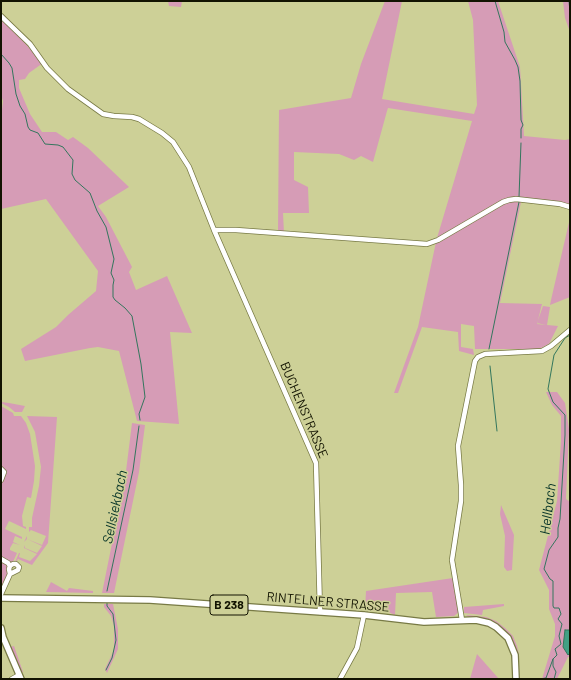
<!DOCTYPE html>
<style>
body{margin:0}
#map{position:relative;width:571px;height:680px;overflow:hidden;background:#cdd097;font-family:Barlow,sans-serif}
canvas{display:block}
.frame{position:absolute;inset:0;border:2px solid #121301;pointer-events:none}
</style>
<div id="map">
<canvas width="571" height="680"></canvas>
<div class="frame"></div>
</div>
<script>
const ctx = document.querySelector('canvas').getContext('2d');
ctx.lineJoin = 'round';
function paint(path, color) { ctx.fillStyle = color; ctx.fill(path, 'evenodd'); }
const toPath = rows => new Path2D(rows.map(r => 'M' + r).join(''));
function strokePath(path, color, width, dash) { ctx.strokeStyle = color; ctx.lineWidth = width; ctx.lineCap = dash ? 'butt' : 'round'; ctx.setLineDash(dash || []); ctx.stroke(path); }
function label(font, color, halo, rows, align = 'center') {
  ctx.font = font + ' Barlow,sans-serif'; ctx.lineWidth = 3; ctx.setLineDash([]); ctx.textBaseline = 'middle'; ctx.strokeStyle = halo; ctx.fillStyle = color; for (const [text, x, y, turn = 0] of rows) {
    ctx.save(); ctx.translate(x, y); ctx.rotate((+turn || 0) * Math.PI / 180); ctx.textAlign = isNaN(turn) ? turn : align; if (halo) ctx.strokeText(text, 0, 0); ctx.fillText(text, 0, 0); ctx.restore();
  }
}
paint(toPath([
 [168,1,182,1,181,7,169,6],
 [385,1,402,1,382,99,474,114,477,105,473,20,468,1,498,1,520,67,524,136,565,140,570,139,570,206,514,198,437,238,472,121,388,108,387,111,373,162,361,156,354,160,339,154,294,152,294,180,308,187,309,213,283,213,284,233,278,232,279,110,351,98,361,64],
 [563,1,570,1,570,32,565,18],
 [1,17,43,63,29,73,25,79,19,80,19,88,30,114,42,132,56,132,68,140,73,137,88,148,129,187,98,206,106,217,132,267,129,272,136,290,167,276,192,333,170,332,179,424,137,421,119,351,98,347,90,348,25,361,21,349,56,327,68,315,96,291,98,271,46,199,1,209,1,118,3,101,1,95],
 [513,201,521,202,500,303,542,304,537,324,546,325,537,323,543,306,550,307,547,325,558,326,549,344,541,348,536,349,475,349,474,326,461,324,461,347,473,349,474,355,459,351,458,332,422,327,398,393,394,393,418,327,436,242,506,203],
 [570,218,570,297,550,305,551,300],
 [546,392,557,392,565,403,569,429,566,499,570,502,570,657,568,657,557,679,542,679,555,636,555,624,549,609,549,590,539,570,557,501,561,441,561,416,552,405],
 [1,402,9,403,25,406,22,412,15,412,9,407,1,403],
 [1,406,13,413,14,416,21,416,26,423,30,434,35,466,34,481,31,498,27,497,22,516,23,526,26,527,26,529,9,521,5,529,22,537,22,539,15,536,13,542,20,545,13,543,10,548,10,550,17,553,13,562,10,562,9,568,9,573,1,589],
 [27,416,57,417,48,543,32,565,18,559,16,562,15,562,19,553,20,553,19,557,30,561,37,554,24,548,25,545,25,548,37,553,42,546,27,539,24,542,27,536,27,539,42,545,46,536,31,530,29,532,29,527,32,527,32,518,39,486,41,467,35,432],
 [132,423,145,425,139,472,114,593,102,593,125,479],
 [501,505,514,535,512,570,507,571,504,567,505,536,500,514],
 [453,578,459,612,454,616,436,617,432,592,396,593,395,615,388,612,365,610,366,591],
 [51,582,67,591,69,588,93,591,93,593,46,592],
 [104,604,113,604,118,629,118,649,107,673,105,669,114,650,114,626,111,616,104,607],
 [504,604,504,606,483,610,482,615,464,613,464,607],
 [466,615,486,617,496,621,505,628,513,636,517,646,519,655,510,636,503,629,497,624,476,618,469,617],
 [14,646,23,672,20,673,10,647],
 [477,654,499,679,470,679]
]), '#d69cb6');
const water = toPath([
 [565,630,570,630,570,653,568,655,563,647,565,630]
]);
paint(water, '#41a084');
strokePath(water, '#33765d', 1);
strokePath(toPath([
 [495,1,504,32,505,42,515,60,518,67,520,81,521,120,523,125,521,129,521,138],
 [569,1,570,12],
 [1,54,9,63,12,68,16,94,20,106,25,114,28,127,30,130,38,133,45,144,58,145,63,147,73,160,72,174,75,180,90,193,97,211,106,227,114,259,111,273,114,280,113,285,113,297,115,300,125,308,132,316,141,364,145,397,139,414,140,420],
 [519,197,521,143],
 [489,349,519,202],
 [490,366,497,431],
 [107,591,133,470,139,426],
 [106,670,112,658,116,640,113,614,107,606,107,603],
 [540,679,546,678,553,659],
 [554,679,556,672,553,666,553,659,557,655,555,649,561,644,559,636,562,624,558,619,561,614,559,608,554,608,553,606,553,581,550,579,544,569,549,550,558,537,558,528,560,519,565,435,565,415,553,402,548,389,554,355,565,338,570,335]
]), '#33765d', 1);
const minor = toPath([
 [1,16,30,44,47,68,68,89,103,114,114,116,132,117,139,119,162,133,173,142,189,167,214,230,316,463,320,612],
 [214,230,236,230,427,244,438,240,503,202,509,200,516,199,560,204,570,207],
 [1,469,4,472,1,480],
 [1,559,8,563,10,566],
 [1,594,10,574,9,569,10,566,13,564,16,564,19,567,18,570,10,574],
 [462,620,452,560,461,501,461,485,458,446,475,361,478,357,485,354,542,351,551,346,570,330],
 [12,679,19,675],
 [340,679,357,648,364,615]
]);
const major = toPath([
 [1,598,150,600,364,615,424,622,476,620,489,623,496,627,508,638,515,655,516,679],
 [1,628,3,637,21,679]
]);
strokePath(minor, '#787a45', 6);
strokePath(major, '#787a45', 8);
strokePath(minor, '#fff', 4.5);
strokePath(major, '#fff', 5.5);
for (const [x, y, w] of [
 [229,605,38]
]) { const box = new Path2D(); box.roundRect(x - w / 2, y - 10, w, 20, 3); ctx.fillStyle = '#cdd097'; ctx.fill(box); strokePath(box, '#121301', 1); }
label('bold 12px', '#121301', null, [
 ["B 238",229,605]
]);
label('13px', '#121301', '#cdd097', [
 ["BUCHENSTRASSE",304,410,67],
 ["RINTELNER STRASSE",328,602,5]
]);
label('italic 14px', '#083529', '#cdd097', [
 ["Sellsiekbach",115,507,-78],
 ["Hellbach",548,509,-83]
]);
</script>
